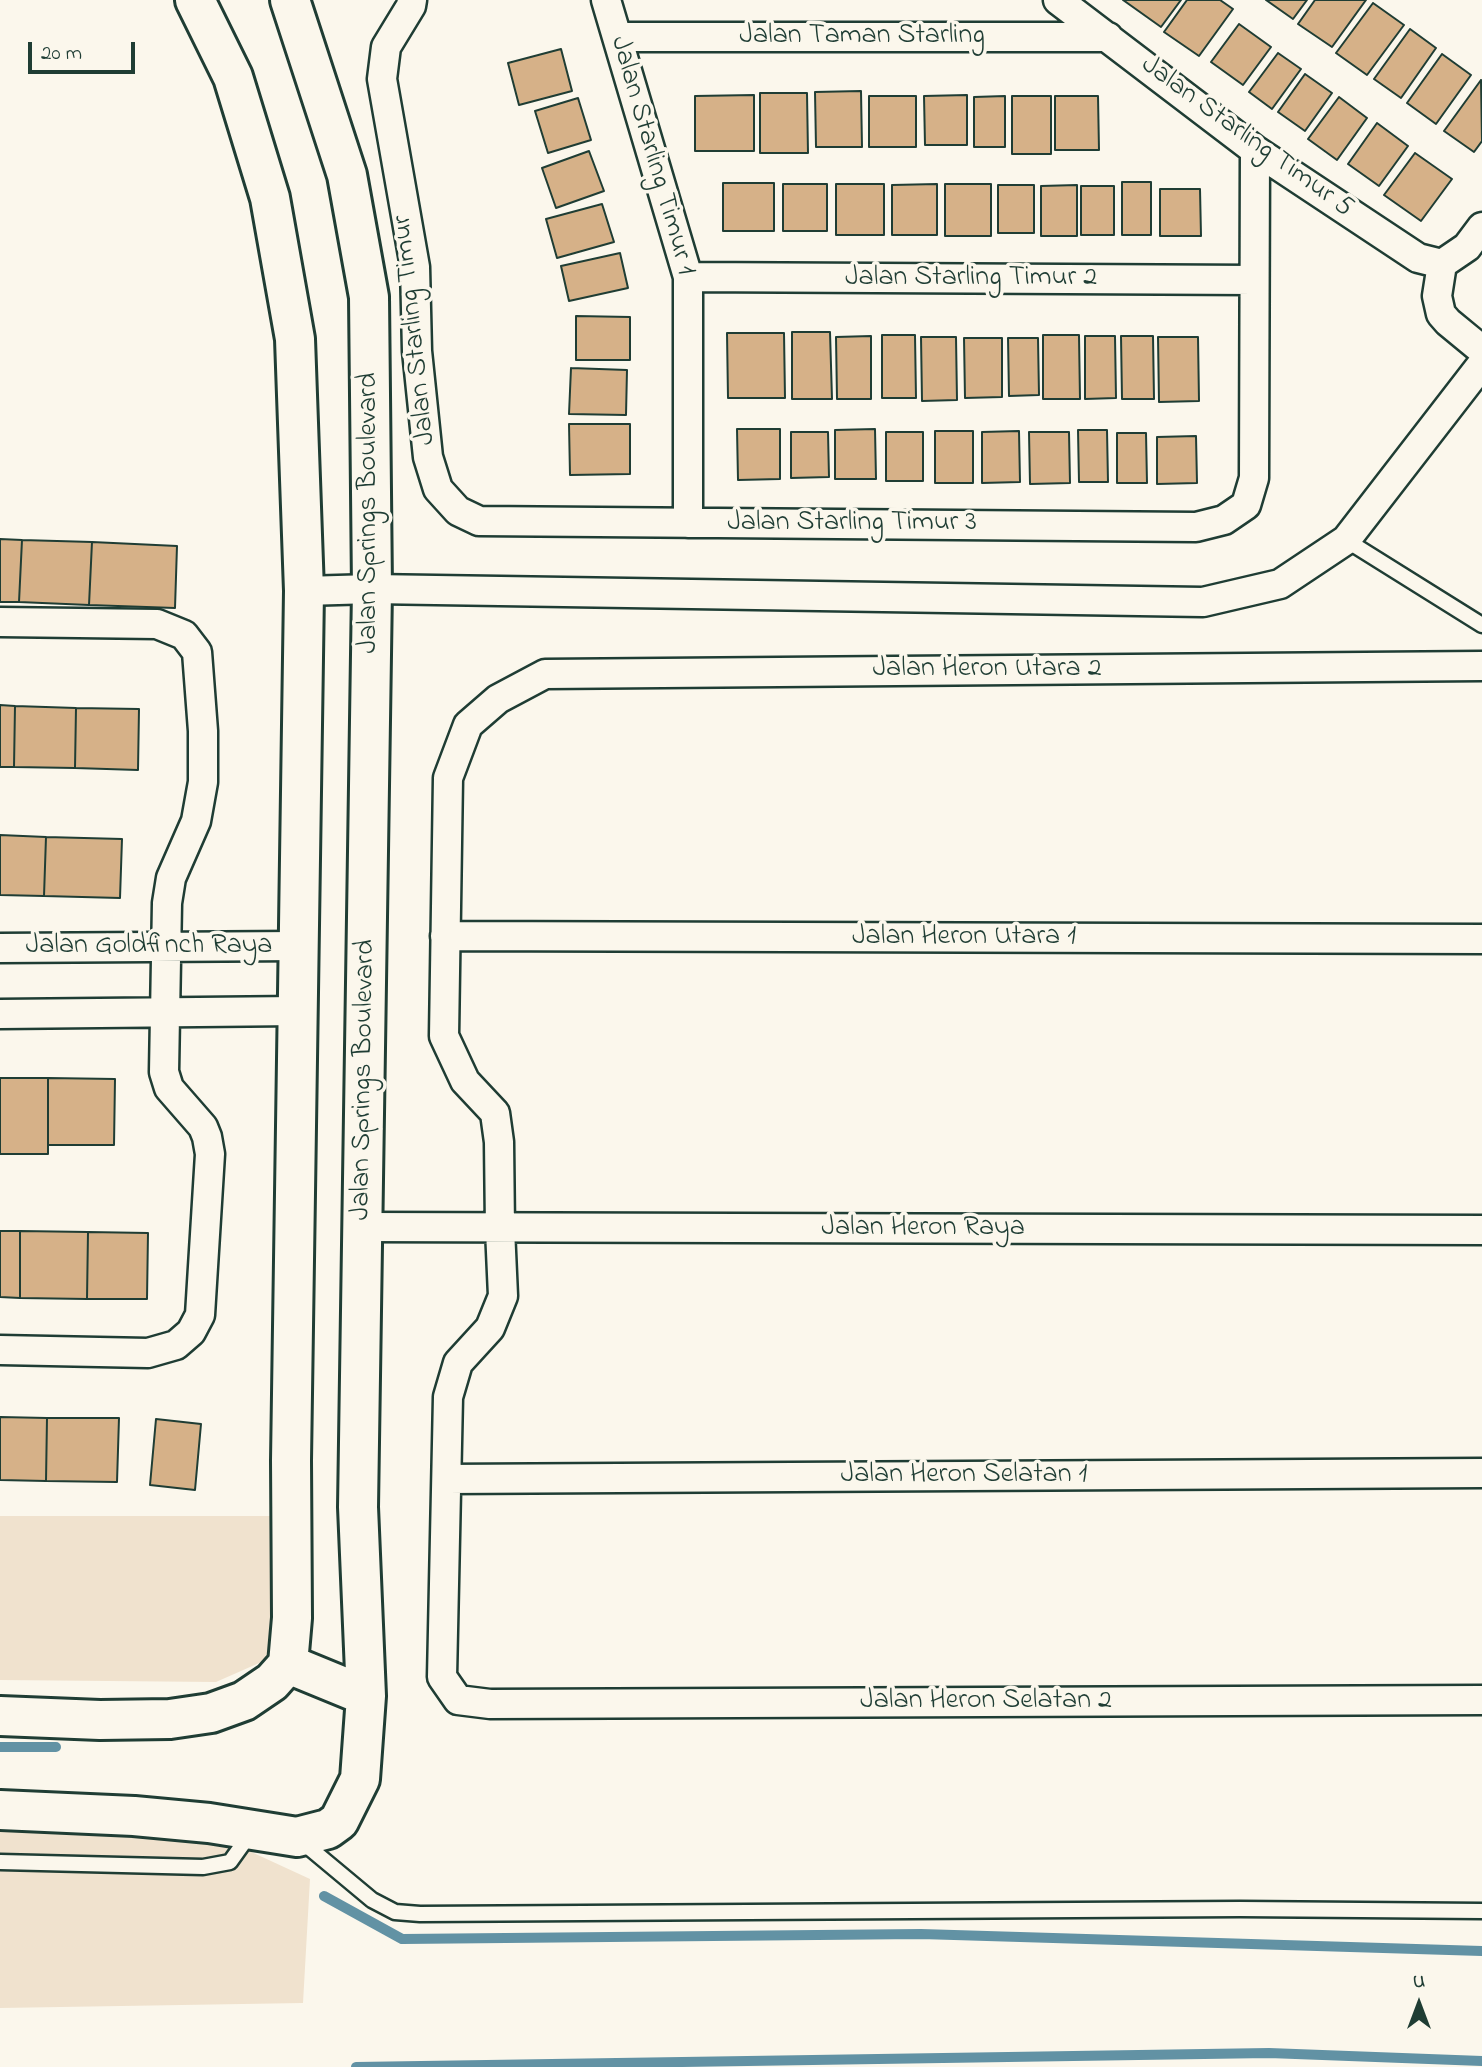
<!DOCTYPE html>
<style>
body{margin:0}
#map{position:relative;width:1482px;height:2067px;overflow:hidden;background:#fbf7ec;font-family:"Indie Flower",sans-serif}
canvas{display:block}
.north{position:absolute;left:1384px;top:1969px;width:70px;height:70px;-webkit-text-stroke:5px #fbf7ec;paint-order:stroke;rotate:0deg;font-size:19px;font-weight:700;line-height:28px;text-align:center;color:#1f3d34}
.north::after{content:'';display:block;margin:auto;width:24px;height:32px;background:#1f3d34;clip-path:polygon(50% 0,100% 100%,50% 72%,0 100%)}
.scale{position:absolute;left:28px;top:42px;width:107px;height:32px;box-sizing:border-box;border:4px solid #1f3d34;border-top:0;padding-left:9px;font-size:21px;line-height:24px;white-space:nowrap;color:#1f3d34;-webkit-text-stroke:5px #fbf7ec;paint-order:stroke}
</style>
<div id="map">
<canvas width="1482" height="2067"></canvas>
<div class="north">U</div>
<div class="scale">20 m</div>
</div>
<script>
const ctx = document.querySelector('canvas').getContext('2d');
ctx.lineJoin = 'round';
function paint(path, color) { ctx.fillStyle = color; ctx.fill(path, 'evenodd'); }
const toPath = rows => new Path2D(rows.map(r => 'M' + r).join(''));
function strokePath(path, color, width, dash) { ctx.strokeStyle = color; ctx.lineWidth = width; ctx.lineCap = dash ? 'butt' : 'round'; ctx.setLineDash(dash || []); ctx.stroke(path); }
function label(font, color, halo, rows, align = 'center') {
  ctx.font = font + ' "Indie Flower",sans-serif'; ctx.lineWidth = 7; ctx.setLineDash([]); ctx.textBaseline = 'middle'; ctx.strokeStyle = halo; ctx.fillStyle = color; for (const [text, x, y, turn = 0] of rows) {
    ctx.save(); ctx.translate(x, y); ctx.rotate((+turn || 0) * Math.PI / 180); ctx.textAlign = isNaN(turn) ? turn : align; if (halo) ctx.strokeText(text, 0, 0); ctx.fillText(text, 0, 0); ctx.restore();
  }
}
paint(toPath([
 [0,1516,294,1516,275,1656,216,1682,0,1680],
 [0,1818,182,1820,310,1879,303,2003,0,2008]
]), '#f0e2ce');
strokePath(toPath([
 [0,1747,56,1747],
 [324,1896,402,1939,921,1934,1482,1951],
 [356,2067,1269,2053,1482,2061]
]), '#6292a4', 10);
const building = toPath([
 [1123,0,1181,0,1161,27,1123,0],
 [1187,0,1220,0,1233,9,1199,56,1164,32,1187,0],
 [1266,0,1307,0,1293,19,1266,0],
 [1315,0,1366,0,1332,47,1298,24,1315,0],
 [1373,3,1404,25,1367,75,1336,53,1373,3],
 [1239,24,1271,47,1243,85,1211,62,1239,24],
 [1410,29,1436,48,1401,98,1374,79,1410,29],
 [561,49,572,91,519,105,508,63,561,49],
 [1278,53,1301,69,1272,109,1249,92,1278,53],
 [1442,54,1471,75,1436,124,1407,103,1442,54],
 [1305,74,1332,93,1305,131,1278,112,1305,74],
 [1481,80,1482,141,1474,152,1444,131,1481,80],
 [861,91,862,147,816,147,815,92,861,91],
 [760,93,807,93,808,153,760,153,760,93],
 [754,95,754,151,695,151,695,96,754,95],
 [967,95,967,145,925,145,924,96,967,95],
 [869,96,916,96,916,147,869,147,869,96],
 [1005,96,1005,147,974,147,974,97,1005,96],
 [1012,96,1051,96,1051,154,1012,154,1012,96],
 [1055,96,1098,96,1099,150,1055,150,1055,96],
 [1339,97,1367,118,1337,160,1308,139,1339,97],
 [578,98,591,140,548,153,535,111,578,98],
 [1377,123,1408,146,1379,186,1348,164,1377,123],
 [589,151,604,191,556,208,542,168,589,151],
 [1415,153,1452,179,1421,221,1384,195,1415,153],
 [1122,182,1151,182,1151,235,1122,235,1122,182],
 [723,183,774,183,774,231,723,231,723,183],
 [783,184,827,184,827,231,783,231,783,184],
 [836,184,884,184,884,235,836,235,836,184],
 [937,184,937,235,892,235,892,185,937,184],
 [945,184,991,184,991,236,945,236,945,184],
 [998,185,1034,185,1034,233,998,233,998,185],
 [1077,185,1077,236,1041,236,1041,186,1077,185],
 [1081,186,1114,186,1114,235,1081,235,1081,186],
 [1160,189,1200,189,1201,236,1160,236,1160,189],
 [602,204,614,242,557,258,546,219,602,204],
 [620,253,628,288,569,301,561,266,620,253],
 [576,316,630,317,630,360,576,360,576,316],
 [792,332,830,332,832,399,792,399,792,332],
 [727,333,784,333,785,398,728,398,727,333],
 [882,335,915,335,916,398,882,398,882,335],
 [1043,335,1079,335,1080,399,1043,399,1043,335],
 [871,336,871,399,837,399,836,337,871,336],
 [1085,336,1115,336,1116,398,1085,399,1085,336],
 [1121,336,1153,336,1154,399,1122,399,1121,336],
 [921,337,956,337,957,400,922,401,921,337],
 [1158,337,1198,337,1199,401,1159,402,1158,337],
 [964,338,1002,338,1002,397,965,398,964,338],
 [1008,338,1038,338,1039,395,1009,396,1008,338],
 [571,368,627,370,626,415,569,414,571,368],
 [569,424,630,424,630,474,570,475,569,424],
 [737,429,780,429,780,479,738,480,737,429],
 [875,429,876,479,835,479,835,430,875,429],
 [1078,430,1107,430,1108,482,1079,482,1078,430],
 [935,431,973,431,973,483,935,483,935,431],
 [1019,431,1020,482,982,483,982,432,1019,431],
 [791,432,828,432,829,477,791,478,791,432],
 [886,432,923,432,923,481,886,481,886,432],
 [1029,432,1069,432,1070,483,1030,484,1029,432],
 [1117,433,1146,433,1147,483,1117,483,1117,433],
 [1196,436,1197,483,1157,484,1157,437,1196,436],
 [0,539,22,540,19,602,0,602,0,539],
 [22,540,92,542,89,605,19,602,22,540],
 [92,542,177,546,175,608,89,605,92,542],
 [0,705,15,706,14,767,0,767,0,705],
 [15,706,76,708,75,768,14,767,15,706],
 [76,708,139,709,138,770,75,768,76,708],
 [0,835,46,837,44,896,0,895,0,835],
 [46,837,122,839,120,898,44,896,46,837],
 [0,1078,48,1078,48,1154,0,1154,0,1078],
 [48,1078,115,1079,114,1145,48,1145,48,1078],
 [0,1231,20,1231,20,1298,0,1297,0,1231],
 [20,1231,88,1232,87,1299,20,1298,20,1231],
 [88,1232,148,1233,147,1299,87,1299,88,1232],
 [0,1417,47,1418,46,1481,0,1480,0,1417],
 [47,1418,119,1418,117,1482,46,1481,47,1418],
 [156,1419,201,1424,195,1490,150,1485,156,1419]
]);
paint(building, '#d6b188');
strokePath(building, '#1f3d34', 2);
const service = toPath([
 [1346,540,1482,625],
 [300,1840,372,1900,395,1912,420,1914,1240,1909,1482,1911],
 [0,1862,203,1867,230,1862,250,1834]
]);
const minor = toPath([
 [412,0,411,6,386,47,382,79,415,267,417,351,428,457,438,489,458,511,479,521,1196,527,1224,520,1246,505,1254,478,1255,150],
 [606,0,688,277,688,523],
 [1058,0,1255,150,1418,258,1442,264],
 [617,37,1108,37],
 [1482,227,1467,247,1442,264,1437,296,1441,314,1448,322,1482,350],
 [688,277,1254,280],
 [304,591,372,589,1203,602,1280,584,1346,540,1482,364],
 [0,622,157,624,184,635,197,652,203,731,203,782,196,821,171,878,167,903,164,1072,169,1088,203,1127,207,1137,210,1154,200,1315,191,1332,176,1345,148,1353,0,1350],
 [1482,666,545,674,498,699,468,725,448,778,444,1036,465,1081,495,1113,499,1142,500,1229,503,1296,490,1328,458,1363,448,1397,442,1677,458,1700,490,1704,1482,1700],
 [445,936,1482,939],
 [0,948,298,946],
 [0,1014,298,1011],
 [363,1227,1482,1230],
 [447,1479,1482,1473]
]);
const secondary = toPath([
 [288,1664,366,1696],
 [0,1716,100,1720,170,1719,211,1713,244,1701,272,1682,288,1664,292,1618,291,1460,304,591,295,339,270,198,233,77,195,0],
 [0,1810,134,1816,209,1823,297,1837,328,1829,339,1821,360,1779,366,1696,358,1507,372,589,369,297,347,175,290,0]
]);
strokePath(service, '#1f3d34', 19);
strokePath(minor, '#1f3d34', 33);
strokePath(secondary, '#1f3d34', 44);
strokePath(service, '#fbf7ec', 14);
strokePath(minor, '#fbf7ec', 28);
strokePath(secondary, '#fbf7ec', 38);
label('28px', '#1f3d34', '#fbf7ec', [
 ["Jalan Taman Starling",862,37],
 ["Jalan Starling Timur 5",1246,138,36],
 ["Jalan Starling Timur 1",651,156,74],
 ["Jalan Starling Timur 2",971,279],
 ["Jalan Starling Timur",416,330,-96],
 ["Jalan Springs Boulevard",370,513,-90],
 ["Jalan Starling Timur 3",852,524],
 ["Jalan Heron Utara 2",987,670],
 ["Jalan Heron Utara 1",964,938],
 ["Jalan Goldfinch Raya",149,947],
 ["Jalan Springs Boulevard",365,1080,-89],
 ["Jalan Heron Raya",923,1229],
 ["Jalan Heron Selatan 1",964,1476],
 ["Jalan Heron Selatan 2",986,1702]
]);
</script>
